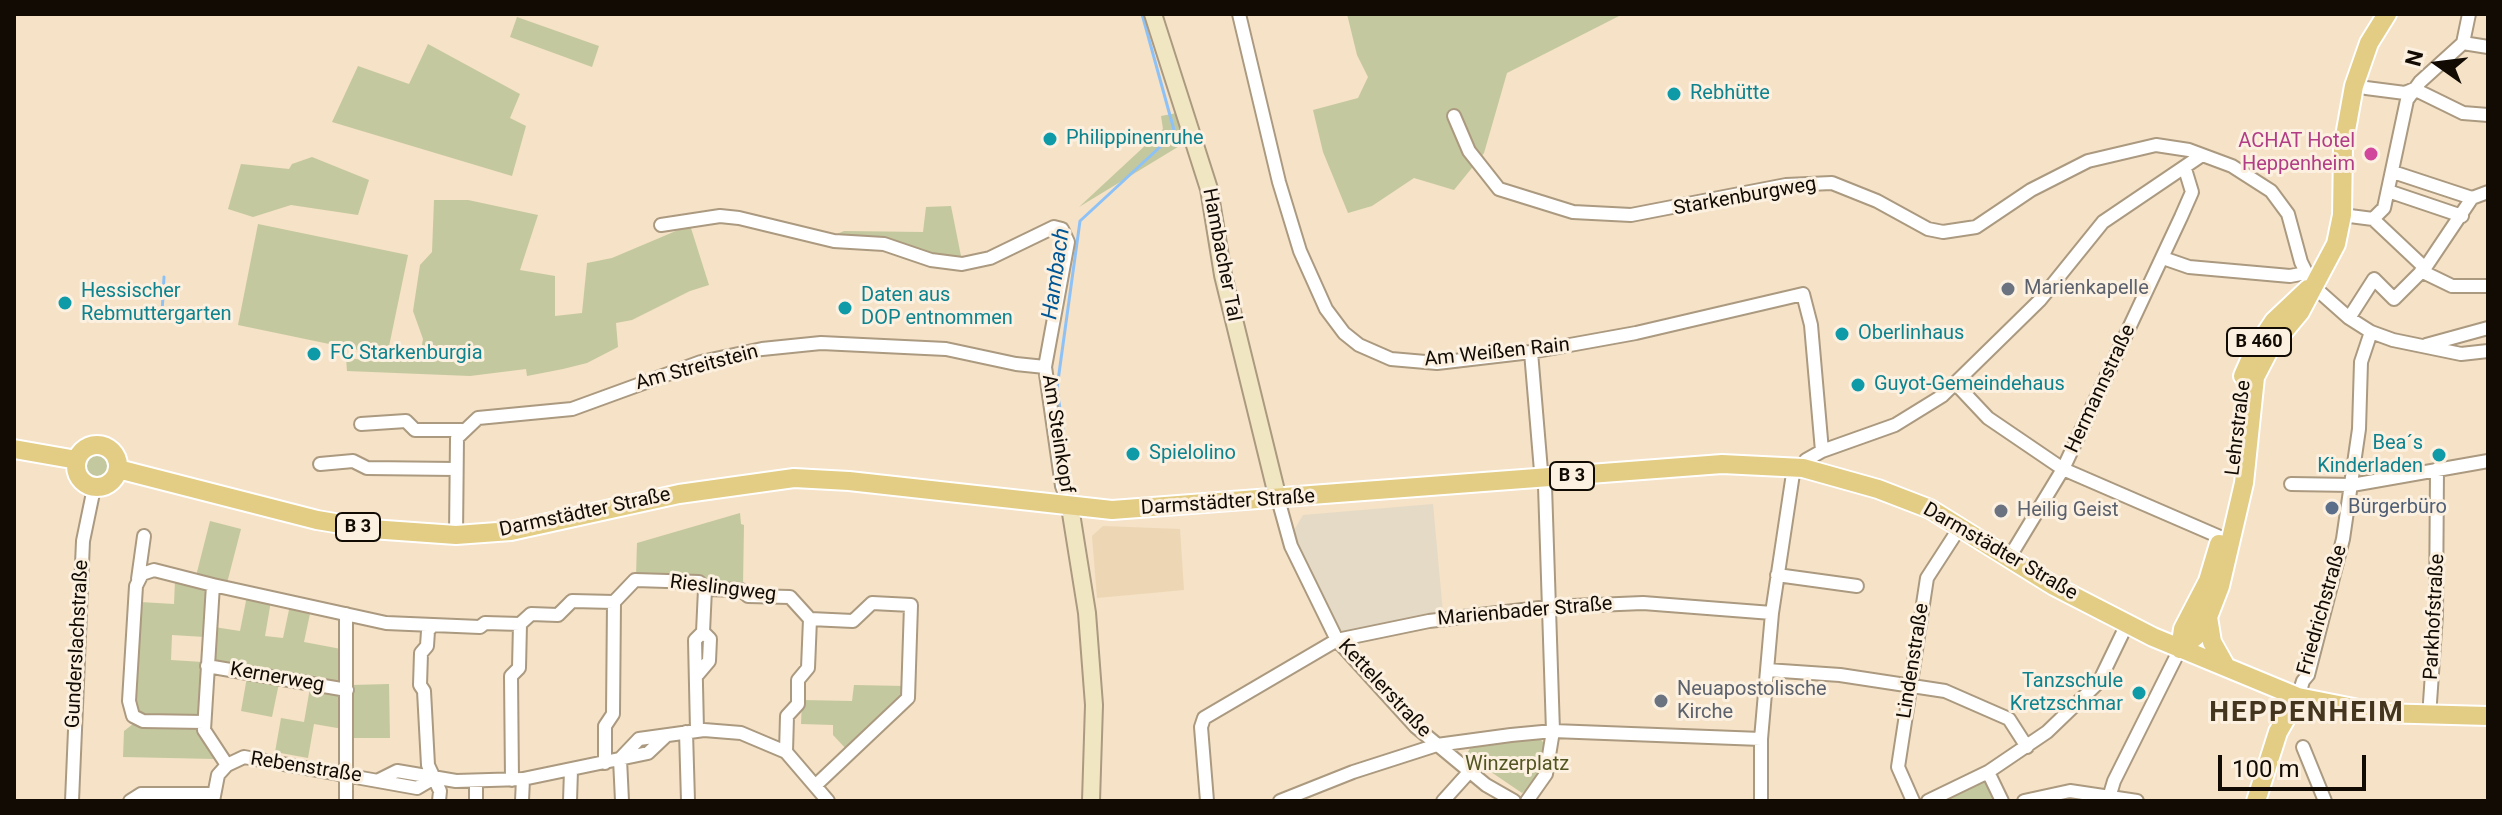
<!DOCTYPE html>
<meta charset="utf-8">
<style>
body{margin:0}
#map{position:relative;width:2502px;height:815px;overflow:hidden;background:#f5e2c7;font-family:Roboto,sans-serif}
canvas{display:block}
.frame{position:absolute;inset:0;border:16px solid #110b04;pointer-events:none}
.north{position:absolute;left:2398px;top:24px;width:80px;height:80px;-webkit-text-stroke:6px #fcf1e0;paint-order:stroke;rotate:284deg;font-size:22px;font-weight:700;line-height:32px;text-align:center;color:#110b04}
.north::after{content:'';display:block;margin:auto;width:28px;height:36px;background:#110b04;clip-path:polygon(50% 0,100% 100%,50% 72%,0 100%)}
.scale{position:absolute;left:2218px;top:755px;width:148px;height:36px;box-sizing:border-box;border:4px solid #110b04;border-top:0;padding-left:10px;font-size:24px;line-height:28px;white-space:nowrap;color:#110b04;-webkit-text-stroke:6px #fcf1e0;paint-order:stroke}
</style>
<div id="map">
<canvas width="2502" height="815"></canvas>
<div class="frame"></div>
<div class="north">N</div>
<div class="scale">100 m</div>
</div>
<script>
const ctx = document.querySelector('canvas').getContext('2d');
ctx.lineJoin = 'round';
function paint(path, color) { ctx.fillStyle = color; ctx.fill(path, 'evenodd'); }
const toPath = rows => new Path2D(rows.map(r => 'M' + r).join(''));
function strokePath(path, color, width, dash) { ctx.strokeStyle = color; ctx.lineWidth = width; ctx.lineCap = dash ? 'butt' : 'round'; ctx.setLineDash(dash || []); ctx.stroke(path); }
function label(font, color, halo, rows, align = 'center') {
  ctx.font = font + ' Roboto,sans-serif'; ctx.lineWidth = 6; ctx.setLineDash([]); ctx.textBaseline = 'middle'; ctx.strokeStyle = halo; ctx.fillStyle = color; for (const [text, x, y, turn = 0] of rows) {
    ctx.save(); ctx.translate(x, y); ctx.rotate((+turn || 0) * Math.PI / 180); ctx.textAlign = isNaN(turn) ? turn : align; if (halo) ctx.strokeText(text, 0, 0); ctx.fillText(text, 0, 0); ctx.restore();
  }
}
paint(toPath([
 [1103,526,1180,529,1184,590,1097,598,1092,536]
]), '#edd6b4');
paint(toPath([
 [1433,504,1443,613,1375,625,1338,638,1291,535,1303,515]
]), '#e5dac6');
paint(toPath([
 [1347,14,1623,14,1507,73,1484,153,1454,190,1414,178,1372,206,1348,213,1323,152,1313,110,1358,98,1368,77,1357,55],
 [517,17,599,46,592,67,510,37],
 [428,44,520,94,510,118,526,126,512,176,332,122,358,66,409,84],
 [1177,113,1186,142,1079,207,1163,129,1161,116],
 [312,157,369,180,358,215,291,205,253,217,228,209,241,164,289,169,292,164],
 [434,200,468,200,538,215,520,270,555,276,555,316,582,313,587,263,612,258,690,225,709,285,690,291,632,320,616,323,618,347,587,363,563,369,527,376,526,369,470,376,347,371,346,358,384,362,421,350,423,339,413,311,420,265,432,252],
 [951,206,962,261,830,237,844,231,923,232,926,207],
 [258,224,408,255,387,356,238,325],
 '84 466a15 15 0 1 1 30 0a15 15 0 1 1-30 0Z',
 [740,513,741,524,744,525,743,585,636,576,637,543],
 [210,521,241,529,227,583,196,576],
 [175,580,202,587,208,593,205,637,172,635,171,660,203,662,199,714,149,717,140,714,135,704,140,602,174,604],
 [247,596,271,601,265,636,283,638,290,605,311,609,304,642,341,649,342,682,215,662,214,627,240,631],
 [247,677,279,683,272,717,241,711],
 [389,684,390,738,351,738,351,685],
 [854,685,905,686,904,697,848,751,833,735,833,725,801,724,802,700,852,701],
 [310,688,342,696,343,729,314,724,308,758,275,752,281,718,304,722],
 [133,724,196,728,215,759,123,757,124,731],
 [1539,738,1546,745,1543,763,1531,786,1522,793,1466,755,1471,747],
 [1986,776,1997,801,1940,801]
]), '#c4c89e');
strokePath(toPath([
 [162,313,164,277],
 [1071,486,1057,388,1080,221,1173,135,1174,130,1142,14]
]), '#8ec2f7', 3);
const street = toPath([
 [1239,14,1279,182,1300,251,1326,309,1344,333,1359,345,1391,359,1437,363,1531,352,1636,333,1803,294,1811,325,1822,451],
 [2463,43,2488,47],
 [2366,88,2405,93,2414,89,2463,113,2488,115],
 [1454,116,1469,151,1499,189,1573,212,1631,215,1786,185,1832,183,1877,201,1928,229,1943,232,1976,227,2031,190,2088,161,2156,145,2189,150,2232,166,2271,191,2288,214,2301,262,2313,286,2349,318,2371,332,2393,340,2461,354,2488,351],
 [2393,172,2472,198],
 [2388,191,2462,216],
 [2342,215,2373,219],
 [661,225,720,216,739,218,834,241,884,244,931,260,962,264,990,258,1054,227,1062,229,1068,242,1045,367,1062,486,1070,507],
 [2163,258,2189,267,2290,276,2306,273],
 [2425,268,2373,219,2384,208,2407,100,2420,82,2463,43,2469,14],
 [2421,271,2452,286,2488,286],
 [2349,318,2374,279,2394,299,2425,268,2472,198,2488,192],
 [2426,345,2488,328],
 [1955,383,1988,418,2063,469,2220,537],
 [361,424,406,421,415,430,462,430],
 [320,464,353,461,367,468,456,469],
 [1803,468,1806,460,1822,451,1895,425,1942,396,2040,300,2103,222,2202,155],
 [2291,484,2352,485,2488,461],
 [1278,499,1291,546,1337,640,1416,727,1486,785,1514,801],
 [456,535,457,438,478,418,572,409,701,362,762,349,821,343,946,349,1016,364,1045,367],
 [2009,558,2063,469,2181,217,2192,192,2185,169],
 [1777,575,1857,586],
 [138,579,144,536],
 [346,614,346,801],
 [433,625,428,631,427,646,421,653,420,685,424,691,428,765,440,791,439,801],
 [207,666,347,690],
 [1767,670,1840,675,1945,691,2009,719,2027,747],
 [698,674,709,661,710,639,703,632],
 [2298,697,2303,681,2308,675,2343,539,2359,429,2361,362,2371,332],
 [2429,717,2436,615,2437,469],
 [204,722,143,721,133,716,129,701,136,586,142,574,154,570,213,585],
 [697,730,695,640,703,632,705,589],
 [686,732,688,801],
 [2303,747,2325,801],
 [786,752,787,716,798,704,798,680,808,668,810,619],
 [620,759,639,739,704,730,741,733,786,752,828,801],
 [620,759,622,801],
 [605,763,605,726,613,714,614,602],
 [227,765,204,730,213,585,386,623,480,627,485,623,520,624,531,614,558,615,572,601,614,602,635,580,699,582,705,589,741,590,748,596,790,597,810,619,853,621,872,603,911,605,908,698,817,784],
 [1988,772,2002,801],
 [379,780,397,771,456,781,523,779,648,753,666,736],
 [512,780,511,676,519,668,520,624],
 [72,801,83,541,94,488],
 [130,801,141,794,213,794],
 [213,801,218,775,227,765,244,757,417,788,434,778],
 [476,801,476,782],
 [522,801,523,779],
 [570,801,571,770],
 [1207,801,1201,727,1204,718,1337,640,1429,621,1548,607,1643,603,1772,613],
 [1280,801,1353,772,1437,745,1511,735,1553,731,1761,739],
 [1443,801,1470,771],
 [1527,801,1546,774,1553,731,1545,486,1541,471,1531,352],
 [1761,801,1761,739,1772,613,1794,467],
 [1913,801,1898,767,1927,578,1960,527],
 [1928,801,1988,772,2047,732,2099,682,2127,624],
 [2024,801,2070,791,2137,801],
 [2108,801,2114,781,2180,649]
]);
const secondary = toPath([
 [1153,14,1209,189,1223,275,1278,499],
 [1070,507,1087,613,1094,705,1091,801]
]);
const primary = toPath([
 [2243,376,2254,351,2274,321,2308,289],
 '76 466a21 21 0 1 1 42 0a21 21 0 1 1-42 0Z',
 [14,449,77,460],
 [118,469,317,520,371,529,456,535,511,531,679,494,794,478,849,481,1112,510,1722,464,1803,468,1878,489,1930,509,2054,586,2153,637,2298,697,2379,713,2488,716],
 [2208,617,2212,642,2226,667],
 [2180,649,2196,636,2208,617,2220,586,2244,483,2255,377,2270,348,2300,312,2336,244,2342,215,2343,147,2354,86,2369,43,2387,14],
 [2180,649,2183,629,2208,581,2219,544],
 [2256,801,2278,732,2298,697]
]);
strokePath(street, '#ab9a80', 16);
strokePath(secondary, '#ab9a80', 20);
strokePath(primary, '#fff', 22);
strokePath(street, '#fff', 12);
strokePath(secondary, '#f1e6c2', 16);
strokePath(primary, '#e3cd85', 18);
for (const [x, y, r, color] of [
 [1674,94,8,"#0f9aa8"],
 [1050,139,8,"#0f9aa8"],
 [2371,154,8,"#d1479c"],
 [2008,289,8,"#6b7280"],
 [65,303,8,"#0f9aa8"],
 [845,308,8,"#0f9aa8"],
 [1842,334,8,"#0f9aa8"],
 [314,354,8,"#0f9aa8"],
 [1858,385,8,"#0f9aa8"],
 [1133,454,8,"#0f9aa8"],
 [2439,455,8,"#0f9aa8"],
 [2332,508,8,"#5c6f8a"],
 [2001,511,8,"#6b7280"],
 [2139,693,8,"#0f9aa8"],
 [1661,701,8,"#6b7280"]
]) { const dot = new Path2D(); dot.arc(x, y, r, 0, 2 * Math.PI); ctx.fillStyle = color; ctx.fill(dot); strokePath(dot, '#fcf1e0', 3); }
for (const [x, y, w] of [
 [2259,342,64],
 [1572,476,44],
 [358,527,44]
]) { const box = new Path2D(); box.roundRect(x - w / 2, y - 14, w, 28, 6); ctx.fillStyle = '#fcf1e0'; ctx.fill(box); strokePath(box, '#110b04', 2); }
label('bold 18px', '#110b04', null, [
 ["B 460",2259,342],
 ["B 3",1572,476],
 ["B 3",358,527]
]);
label('20px', '#0d838f', '#fcf1e0', [
 ["Rebhütte",1690,94],
 ["Philippinenruhe",1066,139],
 ["Hessischer",81,292],
 ["Rebmuttergarten",81,315],
 ["Daten aus",861,296],
 ["DOP entnommen",861,319],
 ["Oberlinhaus",1858,334],
 ["FC Starkenburgia",330,354],
 ["Guyot-Gemeindehaus",1874,385],
 ["Bea´s",2423,444,"right"],
 ["Kinderladen",2423,467,"right"],
 ["Spielolino",1149,454],
 ["Tanzschule",2123,682,"right"],
 ["Kretzschmar",2123,705,"right"]
], 'left');
label('20px', '#b23c85', '#fcf1e0', [
 ["ACHAT Hotel",2355,142],
 ["Heppenheim",2355,165]
], 'right');
label('20px', '#110b04', '#fcf1e0', [
 ["Starkenburgweg",1745,197,-10],
 ["Hambacher Tal",1221,255,79],
 ["Am Weißen Rain",1497,353,-6],
 ["Am Streitstein",697,368,-15],
 ["Hermannstraße",2101,389,-65],
 ["Lehrstraße",2239,428,-83],
 ["Am Steinkopf",1057,434,81],
 ["Darmstädter Straße",1228,503,-4],
 ["Darmstädter Straße",585,513,-12],
 ["Darmstädter Straße",2000,552,30],
 ["Rieslingweg",723,589,7],
 ["Friedrichstraße",2323,610,-74],
 ["Marienbader Straße",1525,612,-5],
 ["Parkhofstraße",2435,617,-87],
 ["Gunderslachstraße",78,644,-87],
 ["Lindenstraße",1914,661,-81],
 ["Kernerweg",277,678,10],
 ["Kettelerstraße",1384,689,47],
 ["Rebenstraße",306,768,9]
]);
label('20px', '#5b616d', '#fcf1e0', [
 ["Marienkapelle",2024,289],
 ["Heilig Geist",2017,511],
 ["Neuapostolische",1677,690],
 ["Kirche",1677,713]
], 'left');
label('20px', '#4e5e75', '#fcf1e0', [
 ["Bürgerbüro",2348,508]
], 'left');
label('20px', '#525521', '#fcf1e0', [
 ["Winzerplatz",1517,765]
]);
label('italic 22px', '#005694', '#fcf1e0', [
 ["Hambach",1057,274,-82]
]);
ctx.letterSpacing = '2px';
label('bold 28px', '#44351f', '#fcf1e0', [
 ["HEPPENHEIM",2307,714]
]);
ctx.letterSpacing = '0px';
</script>
